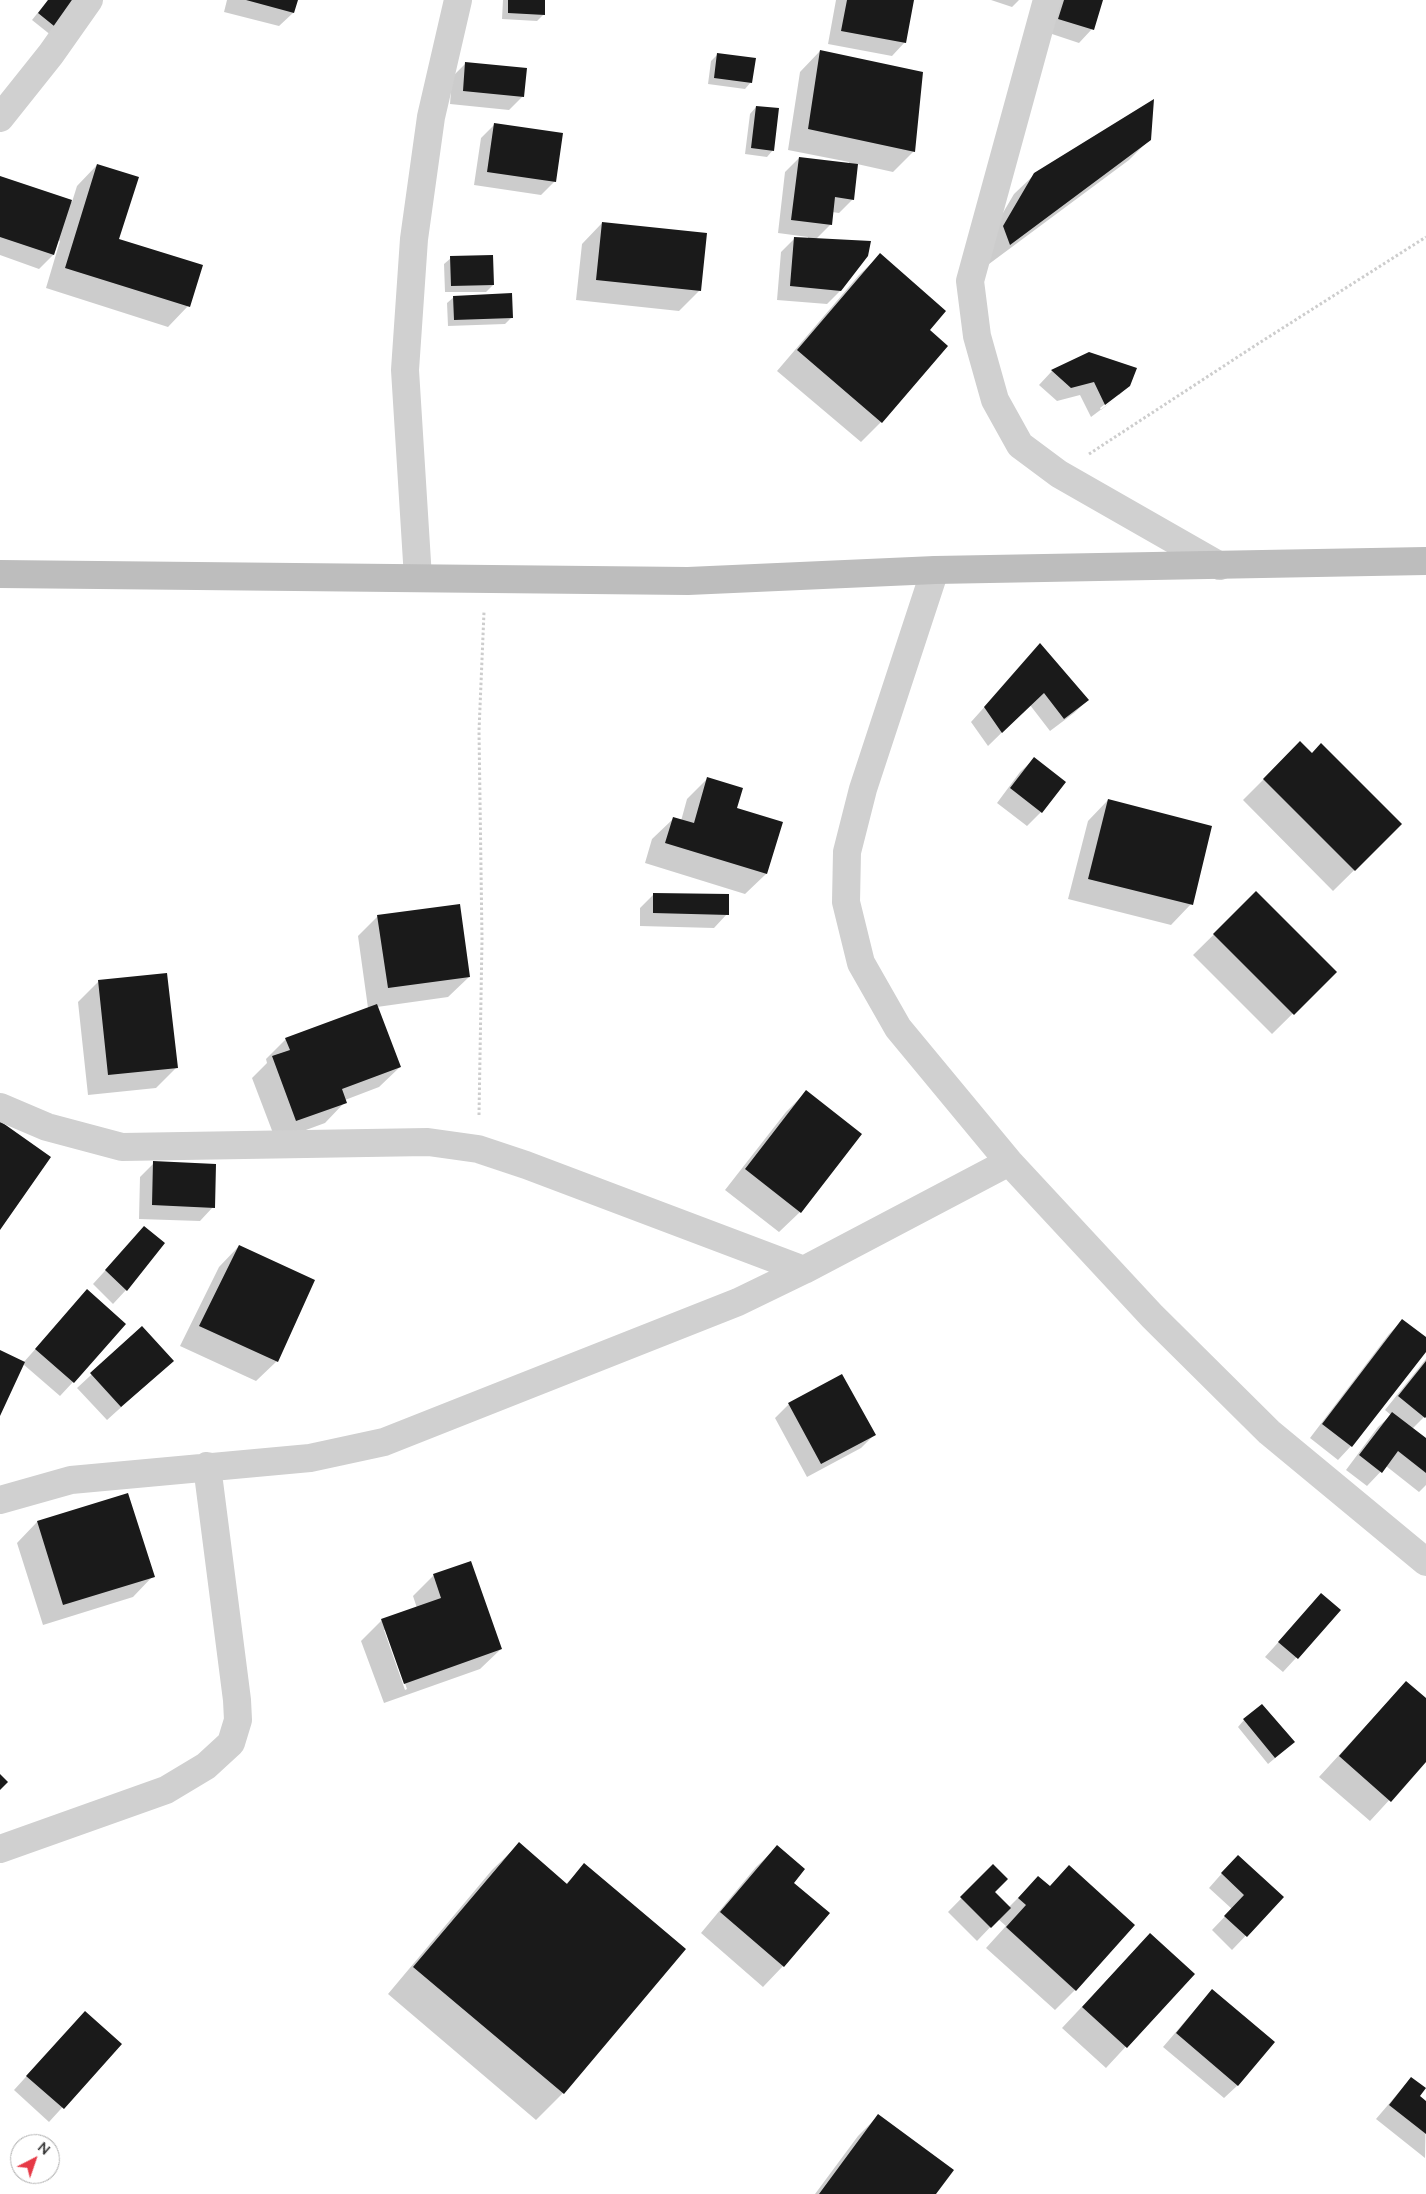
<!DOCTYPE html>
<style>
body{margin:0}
#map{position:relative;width:1426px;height:2194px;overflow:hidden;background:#fff;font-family:Lato,sans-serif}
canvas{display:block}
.north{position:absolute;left:10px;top:2134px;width:50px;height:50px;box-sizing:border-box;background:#fff;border:1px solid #adadad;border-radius:50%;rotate:41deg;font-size:14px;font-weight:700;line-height:20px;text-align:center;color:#333}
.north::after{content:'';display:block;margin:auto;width:18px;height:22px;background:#e63946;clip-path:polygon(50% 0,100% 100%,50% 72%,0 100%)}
</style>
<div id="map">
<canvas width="1426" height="2194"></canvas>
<div class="north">N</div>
</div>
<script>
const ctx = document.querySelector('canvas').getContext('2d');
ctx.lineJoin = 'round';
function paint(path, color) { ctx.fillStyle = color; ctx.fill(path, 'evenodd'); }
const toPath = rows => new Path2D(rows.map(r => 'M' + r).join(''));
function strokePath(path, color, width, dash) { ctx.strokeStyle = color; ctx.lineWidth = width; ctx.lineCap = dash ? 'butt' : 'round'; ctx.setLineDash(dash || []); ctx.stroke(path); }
paint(toPath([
 [48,0,82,0,52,36,32,20],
 [227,0,296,0,293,13,279,26,224,12],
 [503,0,544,0,544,14,537,21,502,19],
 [836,0,913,0,905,42,892,56,828,44],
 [991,0,1019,0,1012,7],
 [1056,0,1102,0,1092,29,1079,43,1046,32],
 [820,51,914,151,893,172,857,164,853,199,839,213,832,212,831,224,816,239,841,290,827,304,777,300,781,252,795,238,808,239,808,237,778,233,785,172,799,158,849,164,849,162,788,150,800,72],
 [718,54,751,82,745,89,708,84,711,61],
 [466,63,523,96,509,110,450,104,452,77],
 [756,107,773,150,767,157,745,154,750,114],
 [495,124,555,181,541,195,474,185,481,138],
 [1150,139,1129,160,989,264,983,247,1014,194,1035,174],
 [97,165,118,240,188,306,168,327,46,288,60,241,58,240,53,255,39,269,0,255,0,178,72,202,77,186],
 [602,223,700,290,679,311,576,300,582,244],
 [880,255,928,330,881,422,861,442,777,371,859,275],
 [451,258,493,285,486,292,445,292,444,264],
 [454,297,512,317,505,324,448,326,447,303],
 [1089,353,1129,385,1119,395,1119,393,1100,408,1101,410,1115,399,1091,417,1080,395,1057,401,1039,385,1052,371],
 [1040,645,1088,700,1074,713,1050,731,1030,705,988,746,971,722],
 [1300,743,1311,755,1401,824,1333,891,1243,800],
 [1034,759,1064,782,1041,812,1027,826,997,803,1020,772],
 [707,779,736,809,781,823,766,874,745,894,645,863,652,839,673,819,681,821,687,799],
 [1108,800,1191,904,1171,925,1068,899,1088,821],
 [1256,893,1335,972,1272,1034,1193,955],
 [654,894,727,914,714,928,640,926,640,908],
 [378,916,469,977,448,997,377,1007,400,1067,379,1087,345,1100,345,1102,325,1123,276,1141,252,1078,267,1063,266,1059,286,1039,368,1008,358,936],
 [99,981,176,1068,156,1088,88,1095,78,1002],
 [806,1092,800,1212,779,1232,725,1190,786,1112],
 [154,1163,213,1207,200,1221,139,1219,140,1177],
 [144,1228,126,1290,113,1304,93,1284],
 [239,1246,277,1361,256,1381,180,1346,219,1267],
 [87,1291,73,1382,60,1396,23,1364,0,1413,0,1352,23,1363],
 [1402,1321,1426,1339,1426,1350,1351,1446,1338,1460,1310,1438,1389,1334],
 [142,1328,158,1374,107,1420,77,1388],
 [1426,1359,1426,1415,1412,1429,1426,1440,1426,1485,1419,1492,1386,1466,1367,1486,1346,1470,1378,1427,1391,1415,1385,1410],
 [841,1375,874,1435,861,1448,807,1477,775,1418,789,1404],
 [127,1494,153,1576,133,1597,43,1625,17,1543,37,1522],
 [434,1575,501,1649,480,1669,384,1703,361,1641,382,1620,417,1608,413,1596],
 [384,1630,386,1630,407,1689,405,1690],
 [1321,1595,1339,1611,1283,1672,1265,1657],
 [1406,1682,1426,1700,1426,1760,1370,1821,1319,1777],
 [1244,1720,1286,1749,1268,1764,1238,1727],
 [519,1844,566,1884,585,1865,684,1949,563,2093,536,2120,388,1994,492,1870],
 [777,1847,783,1966,763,1987,701,1933,756,1867],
 [993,1866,993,1892,1009,1907,1038,1878,1075,1990,1055,2010,986,1948,1006,1926,998,1919,977,1941,948,1912],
 [1224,1871,1282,1898,1232,1950,1212,1930,1232,1909,1209,1888],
 [1150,1934,1193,1974,1106,2068,1062,2028],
 [1212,1990,1238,2085,1224,2098,1163,2047],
 [85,2012,120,2044,49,2122,14,2090],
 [1411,2078,1419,2097,1426,2102,1425,2158,1376,2119],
 [878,2116,934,2194,815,2194,858,2136]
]), '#0003');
paint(toPath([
 [48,0,83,0,59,30,38,13],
 [246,0,298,0,294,13],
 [508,0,545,0,545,15,508,13],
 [847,0,914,0,906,43,841,31],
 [1064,0,1103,0,1094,30,1058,19],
 [820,50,923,72,915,152,808,129],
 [717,53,756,58,752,83,714,78],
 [465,62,527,68,524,97,463,91],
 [1154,99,1151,140,1010,245,1003,226,1034,173],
 [756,106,779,108,774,151,751,148],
 [494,123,563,133,556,182,487,172],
 [799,157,858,164,854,200,835,197,832,225,791,220],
 [97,164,139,177,119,239,203,265,190,307,65,268],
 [0,176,72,200,54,255,0,237],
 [602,222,707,233,701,291,596,280],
 [794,237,871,241,868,256,841,291,790,286],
 [880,253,946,311,930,330,948,346,882,423,797,350],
 [493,255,494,285,451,286,450,256],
 [512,293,513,318,454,320,453,296],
 [1089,352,1137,368,1130,386,1105,405,1094,382,1071,388,1051,370],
 [1040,643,1089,700,1064,719,1044,693,1002,733,984,707],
 [1300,741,1312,753,1321,743,1402,824,1355,871,1263,779],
 [1034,757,1066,782,1042,813,1010,788],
 [707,777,743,788,737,808,783,822,767,874,665,843,673,817,694,823],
 [1108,799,1212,826,1193,905,1088,879],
 [1256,891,1337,972,1294,1015,1213,934],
 [653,893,729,894,729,915,653,913],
 [460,904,470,977,388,988,377,915],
 [167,973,178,1068,108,1075,98,980],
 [377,1004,401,1067,342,1089,347,1103,296,1121,272,1056,290,1050,285,1038],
 [806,1090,862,1134,801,1213,745,1169],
 [0,1121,51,1157,0,1230],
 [153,1161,216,1164,215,1208,152,1205],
 [144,1226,165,1243,127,1291,105,1270],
 [239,1245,315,1280,278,1362,199,1326],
 [87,1289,126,1324,74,1383,35,1349],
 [1402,1319,1426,1337,1426,1352,1352,1447,1322,1424],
 [142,1326,174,1361,121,1407,90,1373],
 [0,1350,25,1362,0,1416],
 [1426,1361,1426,1417,1425,1418,1398,1396],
 [842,1374,876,1435,821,1464,788,1403],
 [1392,1412,1426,1438,1426,1473,1398,1451,1382,1473,1359,1455],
 [128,1493,155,1577,63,1605,37,1521],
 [471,1561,502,1649,404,1684,381,1619,441,1598,433,1574],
 [1321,1593,1341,1610,1298,1659,1278,1642],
 [1406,1681,1426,1698,1426,1762,1391,1802,1339,1756],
 [1262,1704,1295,1742,1275,1758,1243,1719],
 [0,1774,8,1782,0,1790],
 [519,1842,567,1884,584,1863,686,1949,564,2094,413,1967],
 [777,1845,805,1869,794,1883,830,1913,784,1967,720,1912],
 [1238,1855,1284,1897,1247,1937,1224,1916,1244,1895,1221,1873],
 [993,1864,1008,1879,995,1892,1011,1908,991,1928,960,1897],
 [1069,1865,1135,1925,1076,1991,1006,1927,1026,1905,1018,1898,1038,1876,1050,1886],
 [1150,1933,1195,1974,1127,2048,1082,2007],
 [1212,1989,1275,2042,1238,2086,1176,2033],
 [85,2011,122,2044,64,2109,26,2076],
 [1411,2077,1426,2088,1420,2096,1426,2101,1426,2134,1389,2105],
 [878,2114,954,2170,936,2194,819,2194]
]), '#1a1a1a');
strokePath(toPath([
 [1089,454,1256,345,1426,237],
 [479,1115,482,939,479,731,484,612]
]), '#cdcdcd', 3, [2.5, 2.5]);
strokePath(toPath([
 [1047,0,970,281,977,336,995,400,1020,445,1059,474,1220,566],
 [0,118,51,54,89,0],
 [935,570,863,789,847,852,846,902,861,963,898,1028,1009,1162,1152,1316,1269,1432,1426,1562],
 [418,578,405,370,414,239,431,117,458,0],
 [0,1107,47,1127,122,1147,428,1142,478,1149,526,1165,804,1270],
 [0,1500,71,1480,310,1458,384,1442,738,1302,804,1270,1009,1162],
 [0,1849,166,1790,206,1766,231,1743,238,1720,237,1700,207,1466]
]), '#d0d0d0', 28);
strokePath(toPath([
 [0,574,688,581,935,570,1426,561]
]), '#bdbdbd', 28);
</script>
